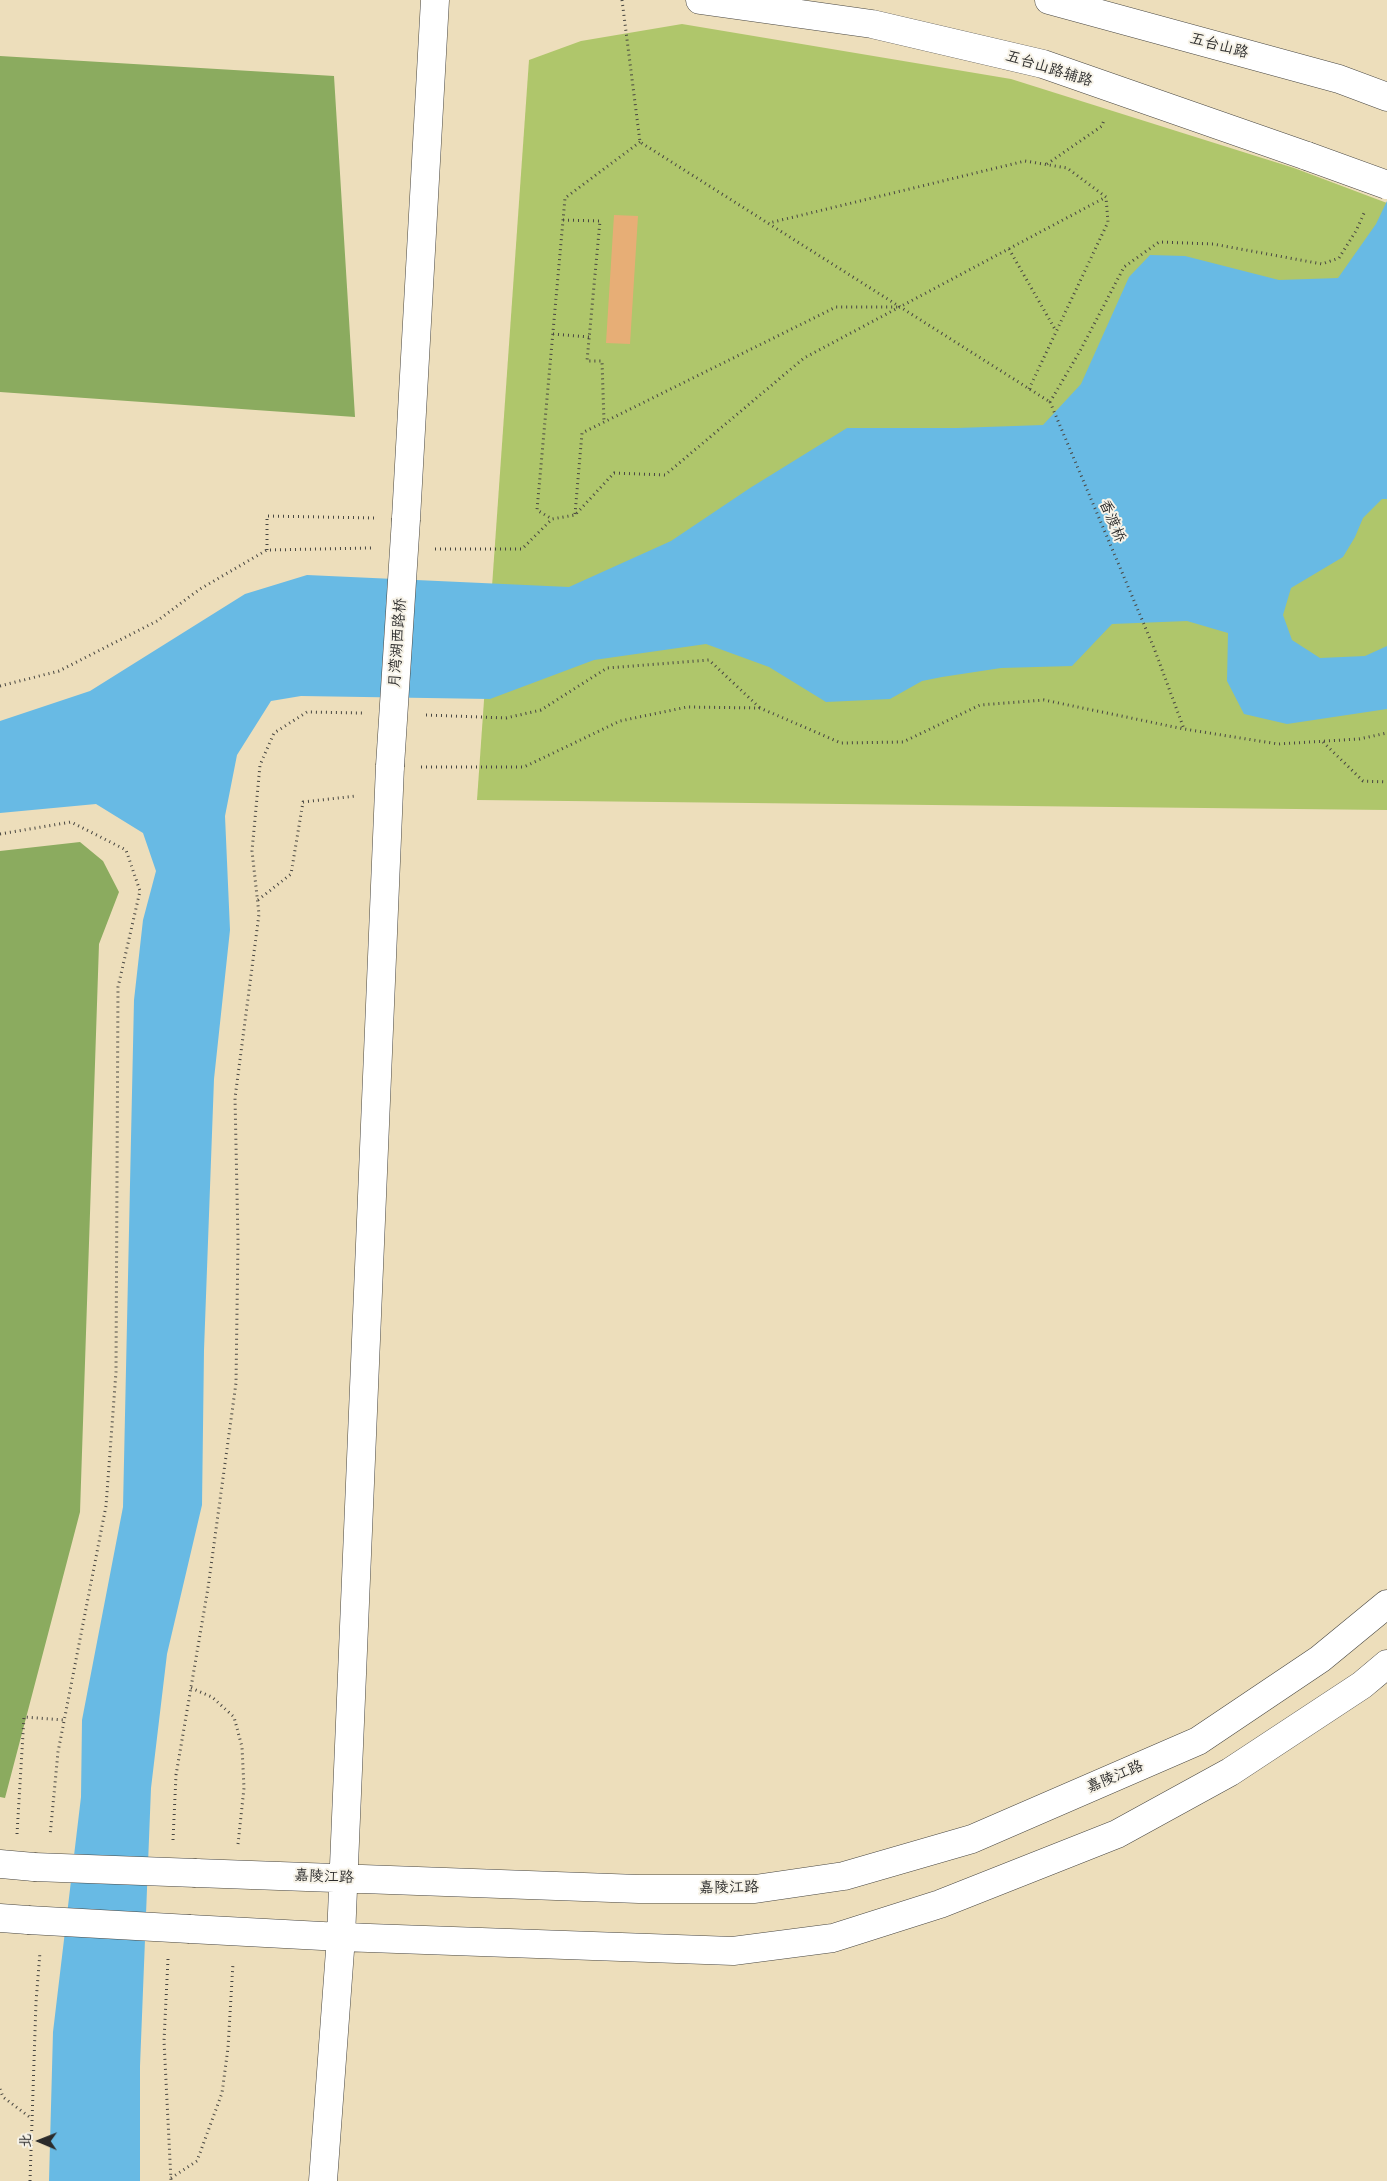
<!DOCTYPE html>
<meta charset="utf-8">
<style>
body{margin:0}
#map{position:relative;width:1387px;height:2181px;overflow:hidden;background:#eddebb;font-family:"Shantell Sans","LXGW WenKai TC",sans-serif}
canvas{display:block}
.north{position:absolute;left:15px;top:2116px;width:50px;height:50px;-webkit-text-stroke:4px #f7f3e8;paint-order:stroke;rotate:271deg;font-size:14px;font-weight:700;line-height:20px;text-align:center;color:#2b2b2b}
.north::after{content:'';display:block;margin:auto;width:18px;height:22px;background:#2b2b2b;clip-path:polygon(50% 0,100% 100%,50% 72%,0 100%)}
</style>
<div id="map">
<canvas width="1387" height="2181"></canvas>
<div class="north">北</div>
</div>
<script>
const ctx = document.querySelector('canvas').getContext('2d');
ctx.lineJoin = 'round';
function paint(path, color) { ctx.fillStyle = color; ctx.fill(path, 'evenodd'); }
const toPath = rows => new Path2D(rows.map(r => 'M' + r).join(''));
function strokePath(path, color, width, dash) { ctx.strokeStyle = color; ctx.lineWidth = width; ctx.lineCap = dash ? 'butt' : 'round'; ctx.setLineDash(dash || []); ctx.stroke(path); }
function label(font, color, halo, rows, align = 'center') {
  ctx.font = font + ' "Shantell Sans","LXGW WenKai TC",sans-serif'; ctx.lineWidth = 4; ctx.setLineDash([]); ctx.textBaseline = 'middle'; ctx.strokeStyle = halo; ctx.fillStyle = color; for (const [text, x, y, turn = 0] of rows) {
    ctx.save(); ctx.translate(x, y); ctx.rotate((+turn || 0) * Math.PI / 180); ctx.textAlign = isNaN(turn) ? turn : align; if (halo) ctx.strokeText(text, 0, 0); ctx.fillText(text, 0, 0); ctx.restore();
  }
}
paint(toPath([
 [682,24,1011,79,1294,168,1387,203,1387,810,477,800,529,60,581,41]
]), '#afc66b');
paint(toPath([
 [0,56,334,76,355,417,0,392],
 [80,842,103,861,119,892,99,944,80,1512,5,1798,0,1797,0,851]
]), '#8bab5f');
paint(toPath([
 [1387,201,1387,499,1382,499,1363,518,1355,537,1343,557,1291,588,1283,615,1292,640,1320,658,1365,656,1387,646,1387,709,1287,724,1244,714,1227,681,1228,633,1187,621,1112,624,1072,666,1001,668,942,677,922,681,890,699,826,702,769,667,706,644,594,660,490,699,301,696,271,701,237,755,225,816,230,930,214,1079,204,1350,202,1505,167,1654,151,1788,140,2066,140,2181,49,2181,53,2032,81,1797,82,1720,123,1507,134,1000,143,920,156,871,143,833,96,804,0,813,0,721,90,691,245,594,307,575,569,587,671,541,750,488,847,428,957,428,1043,425,1081,384,1129,277,1150,255,1185,256,1279,280,1338,278,1376,224]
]), '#68bae4');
paint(toPath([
 [614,215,638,216,630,344,606,343]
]), '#e7ae76');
const minor = toPath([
 [700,0,872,24,1043,64,1307,156]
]);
const tertiary = toPath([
 [1049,0,1339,79,1387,97],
 [406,519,435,0],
 [0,1864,34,1867],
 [196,1873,639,1889,755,1889,844,1876,972,1839,1198,1741,1320,1659,1387,1604],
 [0,1918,28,1920],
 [190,1929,341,1937,733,1951,833,1938,940,1904,1117,1834,1230,1772,1362,1685,1387,1664],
 [323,2181,341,1937,390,766]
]);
strokePath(minor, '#484641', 29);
strokePath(tertiary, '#484641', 29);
strokePath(toPath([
 [622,0,640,142,1050,402],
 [640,142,565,198,537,510,552,519,575,515,614,473,665,475,804,358,1106,197,1067,168,1025,161,769,223],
 [1047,164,1102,126,1104,120],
 [563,220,600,221,587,361,602,361,604,422],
 [1009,249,1056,331],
 [553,334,589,337],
 [1029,389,1108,222,1106,197],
 [1050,402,1080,351,1124,267,1159,242,1213,244,1322,264,1339,258,1356,231,1365,211],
 [1050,402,1154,648,1184,729],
 [575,514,582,433,836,307,899,307],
 [435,549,522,549,552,519],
 [267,550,267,516,375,518],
 [0,686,59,671,157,621,200,589,267,550,371,548],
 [426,715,506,718,541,710,607,668,709,660,760,708],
 [1323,742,1363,781,1387,782],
 [421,767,524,767,620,721,687,707,760,708,841,743,903,742,980,705,1044,700,1184,729,1278,744,1359,739,1387,733],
 [0,834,71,822,126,850,140,891,118,987,116,1372,106,1506,58,1752,50,1836],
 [258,900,291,874,303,802,356,796],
 [191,1688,212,1697,234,1717,242,1747,244,1788,238,1844],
 [17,1834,24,1717,64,1720],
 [173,1840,176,1775,208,1588,236,1383,238,1241,235,1098,259,914,252,851,260,765,274,733,307,712,362,713],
 [168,1959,164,2041,171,2181],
 [0,2089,3,2097,31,2118],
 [171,2178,197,2161,222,2093,228,2048,233,1963],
 [30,2181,36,2002,40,1952]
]), '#484641', 3, [1, 4]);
strokePath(minor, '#fff', 28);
strokePath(tertiary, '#fff', 28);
const minorBridge = toPath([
 [1307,156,1387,185]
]);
const tertiaryBridge = toPath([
 [390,766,406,519],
 [34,1867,196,1873],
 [28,1920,190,1929]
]);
strokePath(minorBridge, '#484641', 29, []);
strokePath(tertiaryBridge, '#484641', 29, []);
strokePath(minorBridge, '#fff', 28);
strokePath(tertiaryBridge, '#fff', 28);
label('15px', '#2b2b2b', '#f7f3e8', [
 ["五台山路",1219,46,15],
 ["五台山路辅路",1049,69,17],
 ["香渡桥",1112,521,67],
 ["月湾湖西路桥",398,643,-86],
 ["嘉陵江路",1115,1777,-23],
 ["嘉陵江路",324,1877,2],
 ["嘉陵江路",729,1888,-1]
]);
</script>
